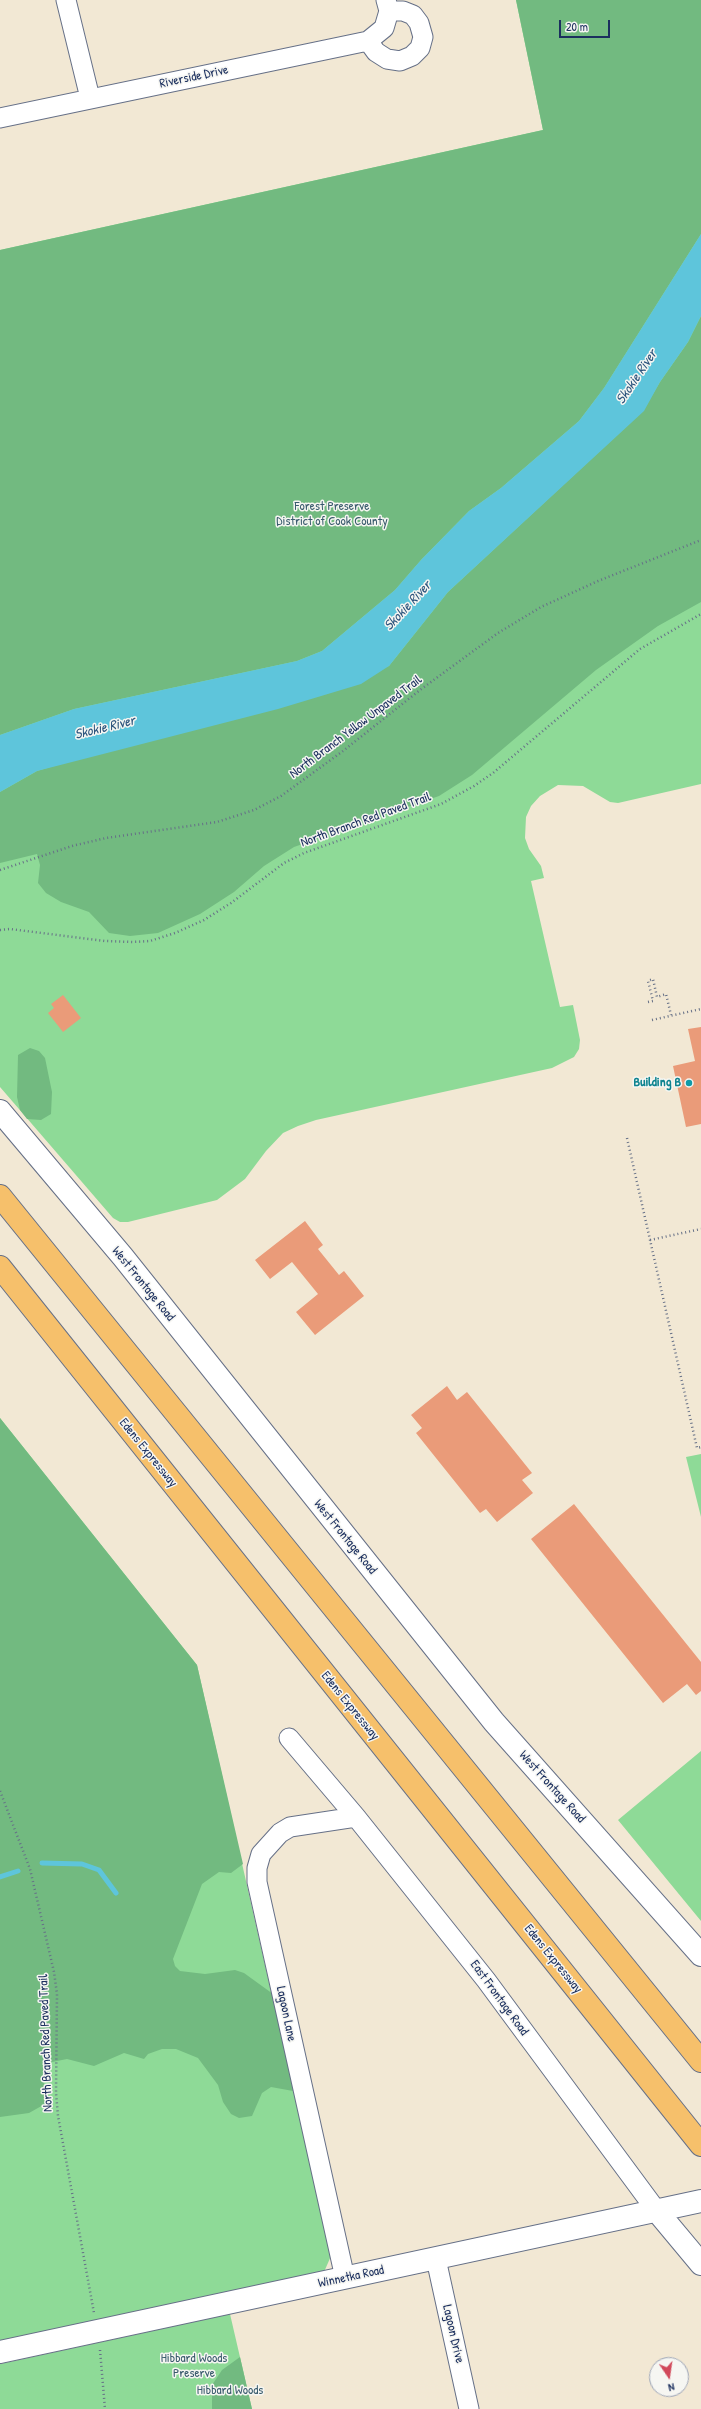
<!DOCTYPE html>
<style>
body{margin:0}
#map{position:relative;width:701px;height:2409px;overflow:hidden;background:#f2e8d4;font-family:"Patrick Hand",sans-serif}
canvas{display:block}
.north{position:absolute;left:649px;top:2357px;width:40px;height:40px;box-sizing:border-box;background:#f6f6f2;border:1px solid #9ea6b7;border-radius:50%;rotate:167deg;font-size:11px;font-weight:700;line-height:16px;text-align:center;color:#1b2f5e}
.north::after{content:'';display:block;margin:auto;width:14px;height:18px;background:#d1495b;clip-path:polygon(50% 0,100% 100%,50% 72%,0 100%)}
.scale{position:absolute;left:559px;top:20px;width:51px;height:18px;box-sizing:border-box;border:2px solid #1b2f5e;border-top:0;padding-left:5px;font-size:12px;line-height:14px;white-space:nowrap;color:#1b2f5e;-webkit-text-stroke:3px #f6f6f2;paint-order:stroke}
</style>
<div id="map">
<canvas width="701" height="2409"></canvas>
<div class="north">N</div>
<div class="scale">20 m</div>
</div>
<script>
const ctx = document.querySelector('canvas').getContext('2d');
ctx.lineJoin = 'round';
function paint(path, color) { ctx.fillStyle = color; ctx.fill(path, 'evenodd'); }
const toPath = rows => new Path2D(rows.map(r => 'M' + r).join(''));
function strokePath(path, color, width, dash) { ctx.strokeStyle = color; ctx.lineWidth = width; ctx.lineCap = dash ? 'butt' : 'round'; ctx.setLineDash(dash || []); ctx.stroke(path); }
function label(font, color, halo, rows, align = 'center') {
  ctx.font = font + ' "Patrick Hand",sans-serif'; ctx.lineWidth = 3; ctx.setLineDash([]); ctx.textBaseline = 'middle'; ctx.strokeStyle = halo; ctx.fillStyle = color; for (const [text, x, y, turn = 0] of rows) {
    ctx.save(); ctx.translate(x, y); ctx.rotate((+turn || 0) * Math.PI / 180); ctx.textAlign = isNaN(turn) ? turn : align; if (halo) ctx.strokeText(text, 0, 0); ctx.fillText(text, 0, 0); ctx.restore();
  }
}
paint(toPath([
 [516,0,701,0,701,784,618,803,610,802,583,786,558,785,540,796,531,806,526,817,525,838,529,849,541,866,544,878,531,881,560,1007,573,1005,580,1040,579,1049,574,1057,552,1068,316,1120,298,1126,283,1133,266,1151,245,1179,217,1200,128,1222,120,1222,113,1218,0,1087,0,250,543,130],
 [0,1418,197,1665,331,2256,324,2272,0,2343],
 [701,1454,701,1517,686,1457],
 [701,1751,701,1921,618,1820],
 [230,2314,252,2409,0,2409,0,2364]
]), '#8eda97');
paint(toPath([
 [516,0,701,0,701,234,604,388,579,421,501,488,469,511,421,560,395,590,322,651,297,661,74,709,0,735,0,250,543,130],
 [701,316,701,602,658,626,596,670,472,775,439,796,294,847,264,866,234,892,200,914,158,933,130,936,109,933,89,912,61,902,46,893,38,883,40,865,37,854,0,863,0,792,37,771,389,666,448,592,643,411,660,382,688,342],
 [30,1048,39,1051,45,1058,52,1092,51,1114,41,1120,27,1119,20,1110,17,1097,18,1055],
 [0,1418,197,1665,243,1864,231,1873,219,1872,202,1884,173,1959,175,1966,180,1971,205,1974,235,1970,244,1973,273,1994,293,2091,271,2087,262,2093,252,2116,239,2118,231,2114,223,2102,218,2085,198,2058,176,2049,162,2049,148,2054,144,2059,124,2053,94,2066,67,2059,47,2063,44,2083,45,2104,29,2113,0,2117],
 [240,2357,252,2409,212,2409,212,2385,222,2370]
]), '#72ba80');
paint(toPath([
 [701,234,701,316,688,342,660,382,644,411,448,592,389,666,361,684,278,709,37,771,0,792,0,735,74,709,297,661,322,651,395,590,421,560,469,511,501,488,579,421,604,388]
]), '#5ec5db');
strokePath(toPath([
 [42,1863,82,1864,99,1870,116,1893],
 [0,1877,18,1871]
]), '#5ec5db', 5);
paint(toPath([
 [63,995,81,1018,63,1032,48,1013,54,1008,51,1004],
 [701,1027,701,1124,686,1127,673,1066,695,1061,688,1029],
 [305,1221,323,1245,318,1249,339,1275,344,1271,364,1296,315,1335,296,1312,318,1294,292,1262,270,1279,255,1260],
 [447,1386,457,1400,467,1392,532,1473,522,1480,533,1493,497,1522,486,1509,480,1513,416,1433,422,1428,411,1415],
 [574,1504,701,1662,701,1691,696,1695,687,1684,663,1703,531,1539]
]), '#ea9b79');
const minor = toPath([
 [66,0,90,98],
 [368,41,376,52,387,59,400,61,412,56,420,48,423,37,419,23,413,15,403,11,389,11],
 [0,118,368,41,384,28,389,11,386,0],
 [289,1738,356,1817,486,1980,656,2210],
 [436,2259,469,2409],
 [345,2278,257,1882,257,1868,261,1854,280,1833,290,1827,356,1817]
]);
const tertiary = toPath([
 [0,1111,123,1257,494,1722,701,1955],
 [656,2210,701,2264],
 [0,2352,701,2201]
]);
const motorway = toPath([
 [0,1196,701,2061],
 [0,1267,701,2145]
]);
strokePath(minor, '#667087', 21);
strokePath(tertiary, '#667087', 24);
strokePath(motorway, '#667087', 24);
strokePath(toPath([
 [0,870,72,846,106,838,217,822,254,810,281,796,343,751,420,690,498,633,541,607,598,581,701,540],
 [0,930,10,929,105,941,133,942,150,941,175,933,204,920,231,903,284,863,304,853,441,804,474,786,493,773,640,649,701,614],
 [648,1002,653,1001,648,981,653,979,657,997,666,994,671,1015],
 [652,1020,701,1009],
 [627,1138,697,1448,701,1447],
 [650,1240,701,1229],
 [0,1791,30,1869,54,1972,57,1994,56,2093,58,2116,94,2313],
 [100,2350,105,2409]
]), '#667087', 2.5, [1, 3]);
strokePath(minor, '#fff', 19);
strokePath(tertiary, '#fff', 22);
strokePath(motorway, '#f6c06b', 22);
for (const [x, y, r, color] of [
 [689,1083,4,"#0f9aa8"]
]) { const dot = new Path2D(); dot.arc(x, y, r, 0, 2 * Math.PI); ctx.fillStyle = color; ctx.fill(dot); strokePath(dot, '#f6f6f2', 1.5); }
label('13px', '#1b2f5e', '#f6f6f2', [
 ["Riverside Drive",194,77,-12],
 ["North Branch Yellow Unpaved Trail",356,727,-37],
 ["North Branch Red Paved Trail",366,820,-20],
 ["West Frontage Road",143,1284,51],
 ["Edens Expressway",148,1453,51],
 ["West Frontage Road",345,1537,51],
 ["Edens Expressway",350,1706,51],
 ["West Frontage Road",552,1787,48],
 ["Edens Expressway",553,1959,51],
 ["East Frontage Road",499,1998,54],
 ["Lagoon Lane",286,2014,78],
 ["North Branch Red Paved Trail",46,2043,-92],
 ["Winnetka Road",351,2277,-12],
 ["Lagoon Drive",453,2334,77]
]);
label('13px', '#385a6c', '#f6f6f2', [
 ["Forest Preserve",332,507],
 ["District of Cook County",332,522],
 ["Hibbard Woods",194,2359],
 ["Preserve",194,2374],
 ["Hibbard Woods",230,2391]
]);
label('bold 13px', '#0d838f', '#f6f6f2', [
 ["Building B",681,1083]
], 'right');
label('italic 14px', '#2c547d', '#f6f6f2', [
 ["Skokie River",637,377,-56],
 ["Skokie River",408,606,-47],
 ["Skokie River",105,728,-14]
]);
</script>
